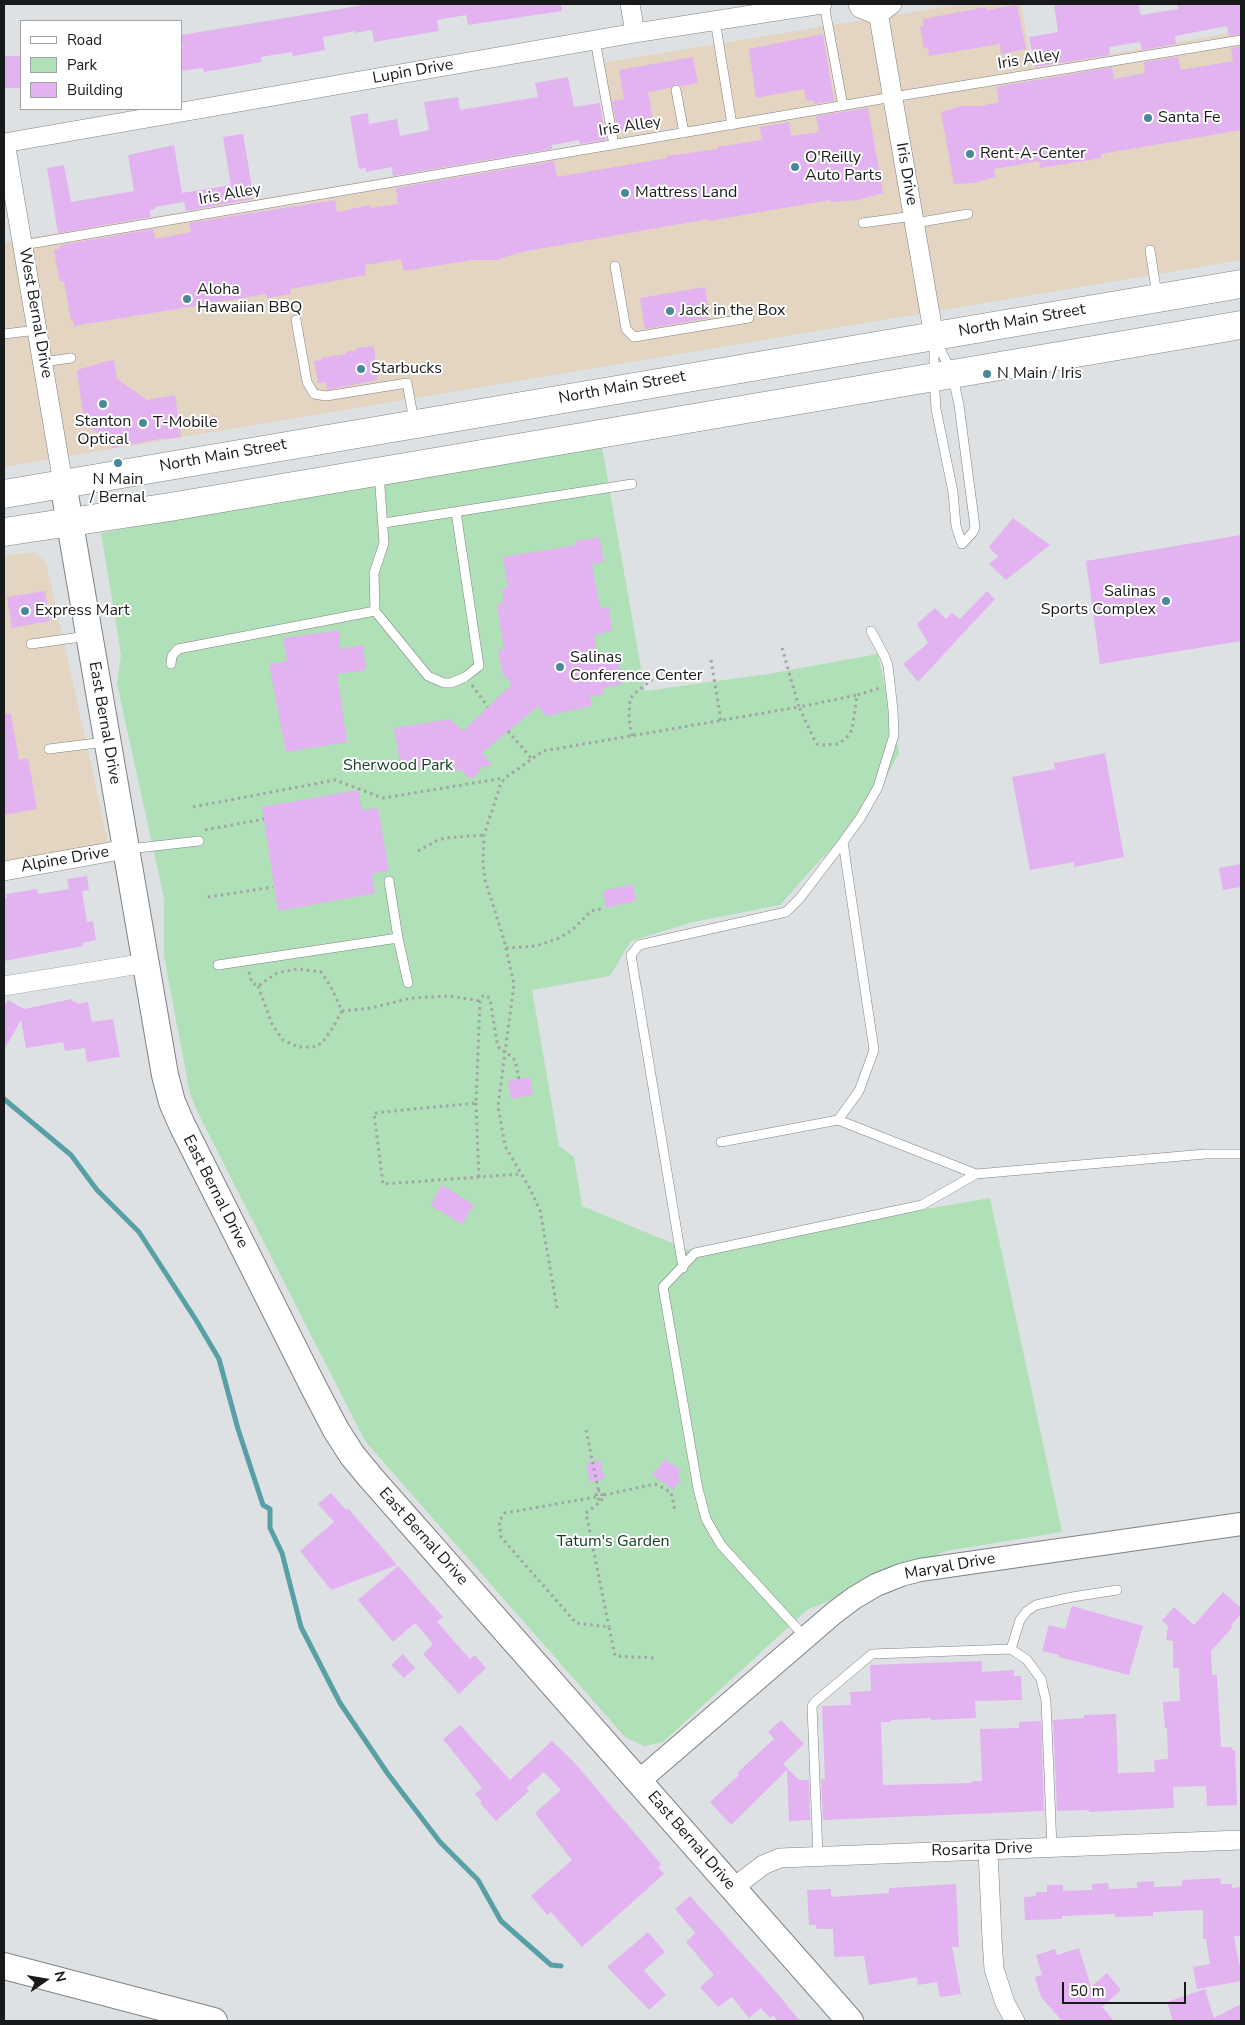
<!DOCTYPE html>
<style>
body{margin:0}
#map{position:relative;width:1245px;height:2025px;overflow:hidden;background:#dee1e3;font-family:"Nunito Sans",sans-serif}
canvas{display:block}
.frame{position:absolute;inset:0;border:5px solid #18191a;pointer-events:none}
.legend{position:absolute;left:20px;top:20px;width:162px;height:90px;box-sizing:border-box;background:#fff;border:1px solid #a3a3a3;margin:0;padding:6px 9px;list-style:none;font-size:15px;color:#18191a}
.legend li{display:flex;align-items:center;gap:10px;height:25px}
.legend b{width:25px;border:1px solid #a3a3a3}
.north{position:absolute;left:20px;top:1955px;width:50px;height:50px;-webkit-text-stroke:4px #fff;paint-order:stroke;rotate:77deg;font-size:14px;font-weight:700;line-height:20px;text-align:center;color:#18191a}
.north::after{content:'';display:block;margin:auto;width:18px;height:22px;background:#18191a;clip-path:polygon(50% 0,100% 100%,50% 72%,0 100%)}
.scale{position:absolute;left:1062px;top:1982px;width:124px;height:22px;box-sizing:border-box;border:2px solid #18191a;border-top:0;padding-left:6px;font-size:15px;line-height:18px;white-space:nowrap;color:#18191a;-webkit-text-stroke:4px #fff;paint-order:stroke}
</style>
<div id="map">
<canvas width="1245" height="2025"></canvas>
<div class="frame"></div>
<ul class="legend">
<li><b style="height:6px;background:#fff"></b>Road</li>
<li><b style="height:14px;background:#afe0b7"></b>Park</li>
<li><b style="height:14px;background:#e2b3f0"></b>Building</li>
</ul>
<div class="north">N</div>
<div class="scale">50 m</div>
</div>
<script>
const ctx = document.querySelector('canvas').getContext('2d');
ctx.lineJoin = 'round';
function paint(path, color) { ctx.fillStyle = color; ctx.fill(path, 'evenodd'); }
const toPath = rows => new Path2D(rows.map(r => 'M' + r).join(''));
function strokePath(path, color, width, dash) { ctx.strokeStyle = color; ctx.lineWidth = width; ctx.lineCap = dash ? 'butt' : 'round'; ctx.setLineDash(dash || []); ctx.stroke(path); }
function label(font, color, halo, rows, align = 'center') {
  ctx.font = font + ' "Nunito Sans",sans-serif'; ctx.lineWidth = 4; ctx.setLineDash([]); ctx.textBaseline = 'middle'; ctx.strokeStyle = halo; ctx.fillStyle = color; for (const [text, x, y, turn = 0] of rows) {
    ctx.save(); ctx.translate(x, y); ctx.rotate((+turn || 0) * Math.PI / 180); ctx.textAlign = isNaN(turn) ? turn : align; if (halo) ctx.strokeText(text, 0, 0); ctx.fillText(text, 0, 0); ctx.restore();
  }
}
paint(toPath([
 [961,4,1021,4,1032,68,1241,31,1241,260,4,467,4,242,607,140,595,64],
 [34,552,46,562,109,846,4,863,4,556]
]), '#e4d4c2');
paint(toPath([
 [602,447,645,691,768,674,878,654,899,753,866,815,821,859,780,905,693,922,631,941,610,976,532,990,559,1146,574,1157,582,1206,689,1250,990,1198,1062,1532,946,1551,807,1610,663,1742,644,1746,625,1737,365,1441,201,1119,190,1094,164,956,164,898,117,684,121,654,101,533,415,476]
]), '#afe0b7');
strokePath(toPath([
 [4,1099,71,1155,97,1190,139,1232,196,1320,219,1359,238,1429,263,1505,270,1509,270,1528,282,1553,301,1627,340,1703,388,1774,440,1842,478,1880,501,1921,551,1965,561,1966]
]), '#57a0a5', 5);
paint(toPath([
 [370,4,561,4,562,11,468,25,466,15,437,20,439,31,374,42,372,30,355,33,355,31,323,37,325,50,293,56,292,52,261,57,262,62,204,72,203,68,181,71,181,49,183,48,181,35],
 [1054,4,1138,4,1141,15,1178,9,1178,5,1186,4,1241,4,1241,34,1229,36,1227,26,1175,36,1176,44,1142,50,1140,42,1109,47,1110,55,1035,67,1029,37,1058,32],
 [1017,5,1026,49,1001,54,1000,44,929,56,928,48,924,49,920,27,924,26,923,19,986,7,987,10],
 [823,34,834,101,814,104,813,100,806,101,804,89,756,98,749,49],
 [1241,46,1241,130,1101,154,1101,158,1040,168,1039,161,994,169,995,177,974,183,954,184,941,112,962,106,980,106,999,102,996,87,1037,80,1112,67,1114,79,1145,73,1144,62,1178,57,1181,70,1233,61,1231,48],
 [4,56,21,56,21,88,4,88],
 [693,57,698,83,681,86,675,84,670,88,648,92,654,126,618,132,612,101,624,99,619,70],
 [568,77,574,107,600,103,606,140,580,144,579,140,552,145,552,149,393,176,392,167,366,172,366,168,359,169,350,116,368,113,369,124,397,119,400,136,429,130,424,102,458,97,460,110,538,97,535,83],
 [868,108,883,193,857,200,830,202,830,200,708,221,708,219,521,252,496,260,471,260,404,271,401,259,365,265,366,275,290,289,291,294,267,298,266,294,74,326,73,320,71,321,64,281,60,282,54,250,59,249,61,245,153,229,155,239,191,232,189,223,335,200,337,212,370,205,370,208,398,204,396,188,554,161,557,177,667,158,667,156,718,149,717,147,762,140,760,127,789,122,791,136,819,132,816,116],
 [243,134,254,199,186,211,184,202,155,207,155,209,150,210,151,217,58,233,47,168,64,165,71,202,134,191,128,155,174,145,182,193,231,185,223,137],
 [705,287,710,318,645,329,640,298],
 [374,346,377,380,327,390,326,382,318,383,314,361,322,360,322,358,346,354,346,352,357,350,357,348],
 [114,360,117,379,147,400,175,395,181,437,166,439,165,438,112,448,112,443,90,428,85,429,77,370,98,364,98,363],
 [1013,518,1050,545,1006,580,989,564,998,557,989,547],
 [1241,535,1241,641,1100,664,1086,561],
 [599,537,604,562,592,564,600,608,609,607,612,631,594,635,598,660,617,656,622,684,603,688,604,694,590,697,592,706,546,716,538,706,482,753,492,765,482,767,476,776,473,778,466,776,462,770,455,771,454,761,418,768,414,761,400,762,394,728,450,719,463,731,512,684,503,675,498,650,504,649,497,606,504,600,502,589,508,588,503,557,576,545,576,541],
 [45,591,50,621,12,628,7,597],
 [987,591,995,599,918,682,903,664,928,643,917,624,935,608,946,619,952,613,960,619],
 [340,630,340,649,363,645,366,670,337,674,347,742,286,752,269,664,287,661,283,638],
 [4,714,11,714,19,760,28,758,37,809,4,815],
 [1105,753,1124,857,1074,867,1074,862,1030,870,1012,777,1055,769,1054,763],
 [358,790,362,810,378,808,389,871,372,874,375,893,278,911,262,807],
 [1241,864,1241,887,1223,890,1219,868],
 [87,876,89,890,82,891,87,922,93,921,96,940,82,943,83,946,4,961,4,899,7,898,6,894,37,889,38,894,69,889,67,879],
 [633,884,636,901,606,908,603,891],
 [72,999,73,1002,76,1001,77,1004,88,1002,92,1022,113,1019,120,1057,87,1062,85,1048,65,1051,63,1042,26,1048,21,1020,4,1050,4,1007,8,1000,24,1009],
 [530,1077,533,1095,511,1099,508,1081],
 [442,1185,474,1205,462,1224,430,1205],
 [665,1459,681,1470,677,1476,681,1479,674,1490,652,1475],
 [600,1460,604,1480,590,1482,586,1463],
 [331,1493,346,1510,348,1508,397,1565,331,1590,300,1551,334,1522,318,1504],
 [398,1566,443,1617,437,1622,470,1659,475,1655,486,1668,459,1694,423,1654,433,1644,415,1623,393,1642,358,1600],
 [1223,1592,1241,1608,1241,1614,1231,1625,1233,1627,1211,1651,1212,1675,1217,1675,1221,1747,1232,1747,1232,1750,1235,1750,1237,1805,1207,1806,1206,1786,1173,1787,1174,1808,1089,1812,1089,1810,1057,1811,1053,1720,1084,1718,1084,1715,1116,1714,1118,1773,1155,1772,1154,1760,1168,1759,1167,1728,1165,1728,1163,1702,1180,1701,1179,1668,1173,1668,1173,1641,1166,1640,1168,1626,1162,1621,1174,1607,1194,1625],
 [1072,1606,1143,1626,1129,1675,1059,1657,1059,1655,1042,1651,1049,1625,1065,1629],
 [403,1654,415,1668,404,1678,391,1665],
 [982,1661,982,1672,1014,1670,1014,1676,1021,1676,1022,1700,975,1701,976,1718,931,1720,931,1718,891,1720,891,1722,881,1722,883,1785,972,1783,972,1781,982,1781,980,1729,1019,1728,1019,1722,1041,1721,1044,1811,823,1820,821,1779,825,1779,822,1706,851,1705,850,1692,871,1691,870,1665],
 [781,1720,804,1744,783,1764,799,1780,809,1780,810,1820,789,1821,787,1770,731,1825,710,1802,739,1775,737,1773,774,1739,768,1732],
 [460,1725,510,1780,552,1741,572,1760,661,1864,658,1867,664,1874,582,1947,551,1912,547,1915,531,1896,572,1860,535,1813,561,1790,544,1772,526,1788,529,1791,496,1821,480,1803,482,1802,475,1794,482,1788,443,1739],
 [1220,1878,1221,1884,1232,1884,1232,1888,1241,1887,1241,1936,1234,1936,1239,1964,1241,1964,1241,1981,1197,1989,1193,1967,1210,1964,1206,1939,1203,1939,1203,1910,1153,1912,1153,1916,1115,1917,1115,1914,1062,1916,1062,1919,1025,1920,1024,1897,1036,1896,1036,1892,1047,1892,1047,1885,1063,1885,1063,1891,1092,1890,1092,1884,1108,1883,1109,1889,1137,1888,1137,1882,1154,1881,1154,1887,1182,1886,1182,1880],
 [956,1884,959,1947,952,1947,961,1994,940,1997,937,1982,918,1985,917,1977,869,1985,864,1956,834,1957,833,1929,817,1929,816,1925,809,1925,807,1890,831,1889,831,1897,889,1893,889,1888],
 [690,1896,771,1986,800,2021,778,2021,773,2015,770,2018,761,2008,749,2018,732,1997,718,2007,700,1987,714,1975,686,1942,695,1933,675,1909],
 [648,1932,665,1952,644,1970,666,1995,649,2010,607,1967],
 [1079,1948,1091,1987,1107,1973,1121,1990,1102,2007,1114,2021,1062,2021,1041,1997,1035,1977,1042,1975,1036,1955,1055,1949,1057,1955],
 [1205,1989,1214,2018,1241,2004,1241,2021,1173,2021,1167,2002]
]), '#e2b3f0');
const service = toPath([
 [824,4,843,106],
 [715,20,732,125],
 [595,40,614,145],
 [676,90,684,133],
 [863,223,913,216],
 [915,223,968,214],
 [23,245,893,97,1241,40],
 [1150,250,1157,295],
 [615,266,626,329,634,337,749,318],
 [296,320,307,382,314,394,326,396,407,383,414,421],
 [4,334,37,330],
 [934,337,952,373,959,405,975,527,973,532,962,544,956,526,953,492,936,409,934,377,934,337],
 [43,362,71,358],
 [379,473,384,543,374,573,375,611,428,676,444,683,451,683,465,677,479,666,456,512],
 [384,523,632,484],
 [31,644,88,636],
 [171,664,172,656,178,649,375,611],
 [49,749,105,742],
 [129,849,199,841],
 [389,881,398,938,408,983],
 [218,965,398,938],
 [838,1120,976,1174],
 [721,1142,838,1120,859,1091,874,1050,843,842],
 [683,1268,631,955,639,945,786,912,800,898,843,842,861,817,878,787,894,735,893,710,888,666,885,657,871,631],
 [805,1637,721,1545,706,1519,698,1489,663,1287,695,1253,922,1205,976,1174,1205,1154,1241,1154],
 [1011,1649,1020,1620,1027,1611,1036,1605,1072,1597,1117,1590],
 [818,1856,812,1706,815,1702,872,1654,1011,1649,1027,1660,1041,1679,1046,1701,1052,1848]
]);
const minor = toPath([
 [630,4,635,33],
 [858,4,860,8,872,13,883,11,892,4],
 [878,12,934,337],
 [5,142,63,483],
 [4,143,635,33,822,4],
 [4,871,126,849],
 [4,986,146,963],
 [988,1850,992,1939,994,1969,1005,2003,1015,2021],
 [732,1889,763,1865,780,1858,1241,1840]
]);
const tertiary = toPath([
 [639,1781,834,1613,854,1598,876,1585,901,1575,920,1570,1241,1524]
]);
const secondary = toPath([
 [63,483,165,1075,172,1102,182,1125,313,1386,336,1430,352,1455,371,1478,850,2021],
 [4,1966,214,2021]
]);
const primary = toPath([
 [4,494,1241,284],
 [4,532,170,507,1241,325]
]);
strokePath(service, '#808284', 10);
strokePath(minor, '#808284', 20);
strokePath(tertiary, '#808284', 24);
strokePath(secondary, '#808284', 28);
strokePath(primary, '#808284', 29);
strokePath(toPath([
 [782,648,799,707,857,695],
 [711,660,721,721],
 [472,685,488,707],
 [508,731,531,758],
 [632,736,629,718,630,699,634,694,665,669],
 [193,807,335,780,383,798,504,778],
 [205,830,264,819],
 [418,851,436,841,445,838,484,835],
 [208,897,273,887],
 [506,948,536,946,559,938,572,930,591,911,601,909],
 [249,972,252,983,258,986,277,973,297,969,321,972,331,987,342,1011,371,1008,411,998,450,996,480,1001],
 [258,986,272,1024,283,1040,298,1047,313,1047,322,1043,332,1029,342,1011],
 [519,1079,515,1060,506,1052,500,1050,497,1042,490,999,485,995,483,996,480,1001,476,1103,374,1113,383,1184,521,1174],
 [476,1103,479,1178],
 [557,1308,540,1210,529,1187,505,1146,498,1106,514,984,504,940,485,880,483,862,484,835,501,783,505,778,543,751,799,707,814,739,817,744,822,745,838,744,846,738,852,730,857,695,880,688],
 [586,1430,599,1493],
 [598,1490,605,1495,600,1502,586,1513,609,1627],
 '596 1496a3 3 0 1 1 6 0a3 3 0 1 1-6 0Z',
 [604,1495,655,1484,671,1492,675,1511],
 [596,1497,505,1513,499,1521,501,1537,576,1623,609,1627,615,1656,655,1658]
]), '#a1a4a5', 3, [2.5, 4]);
strokePath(service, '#fff', 9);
strokePath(minor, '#fff', 19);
strokePath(tertiary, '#fff', 22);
strokePath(secondary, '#fff', 26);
strokePath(primary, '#fff', 28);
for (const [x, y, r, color] of [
 [1148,118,5,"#47889a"],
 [970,154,5,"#47889a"],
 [795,167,5,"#47889a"],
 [625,193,5,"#47889a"],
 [187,299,5,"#47889a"],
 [670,311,5,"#47889a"],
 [361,369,5,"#47889a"],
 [987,374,5,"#47889a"],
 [103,404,5,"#47889a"],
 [143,423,5,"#47889a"],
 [118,463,5,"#47889a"],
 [1166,601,5,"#47889a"],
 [25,611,5,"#47889a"],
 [560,667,5,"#47889a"]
]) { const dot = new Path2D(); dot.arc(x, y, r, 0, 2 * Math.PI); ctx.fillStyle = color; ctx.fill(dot); strokePath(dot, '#fff', 2); }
label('16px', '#18191a', '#fff', [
 ["Iris Alley",1029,60,-9],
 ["Lupin Drive",413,72,-10],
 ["Iris Alley",630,127,-9],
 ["Iris Drive",906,174,80],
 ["Iris Alley",230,195,-10],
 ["West Bernal Drive",35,313,80],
 ["North Main Street",1022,321,-10],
 ["North Main Street",622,388,-10],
 ["North Main Street",223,456,-10],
 ["East Bernal Drive",104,723,80],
 ["Alpine Drive",65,860,-10],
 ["East Bernal Drive",215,1192,63],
 ["East Bernal Drive",423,1537,48],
 ["Maryal Drive",950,1567,-10],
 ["East Bernal Drive",691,1841,49],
 ["Rosarita Drive",982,1850,-2]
]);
label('16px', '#18191a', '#fff', [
 ["Santa Fe",1158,118],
 ["Rent-A-Center",980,154],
 ["O'Reilly",805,158],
 ["Auto Parts",805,176],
 ["Mattress Land",635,193],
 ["Aloha",197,290],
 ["Hawaiian BBQ",197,308],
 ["Jack in the Box",680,311],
 ["Starbucks",371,369],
 ["N Main / Iris",997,374],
 ["Stanton",103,422,"center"],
 ["Optical",103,440,"center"],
 ["T-Mobile",153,423],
 ["N Main",118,480,"center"],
 ["/ Bernal",118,498,"center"],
 ["Salinas",1156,592,"right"],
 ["Sports Complex",1156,610,"right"],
 ["Express Mart",35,611],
 ["Salinas",570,658],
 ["Conference Center",570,676]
], 'left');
label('16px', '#13411f', '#fff', [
 ["Sherwood Park",398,766],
 ["Tatum's Garden",613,1542]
]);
</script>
